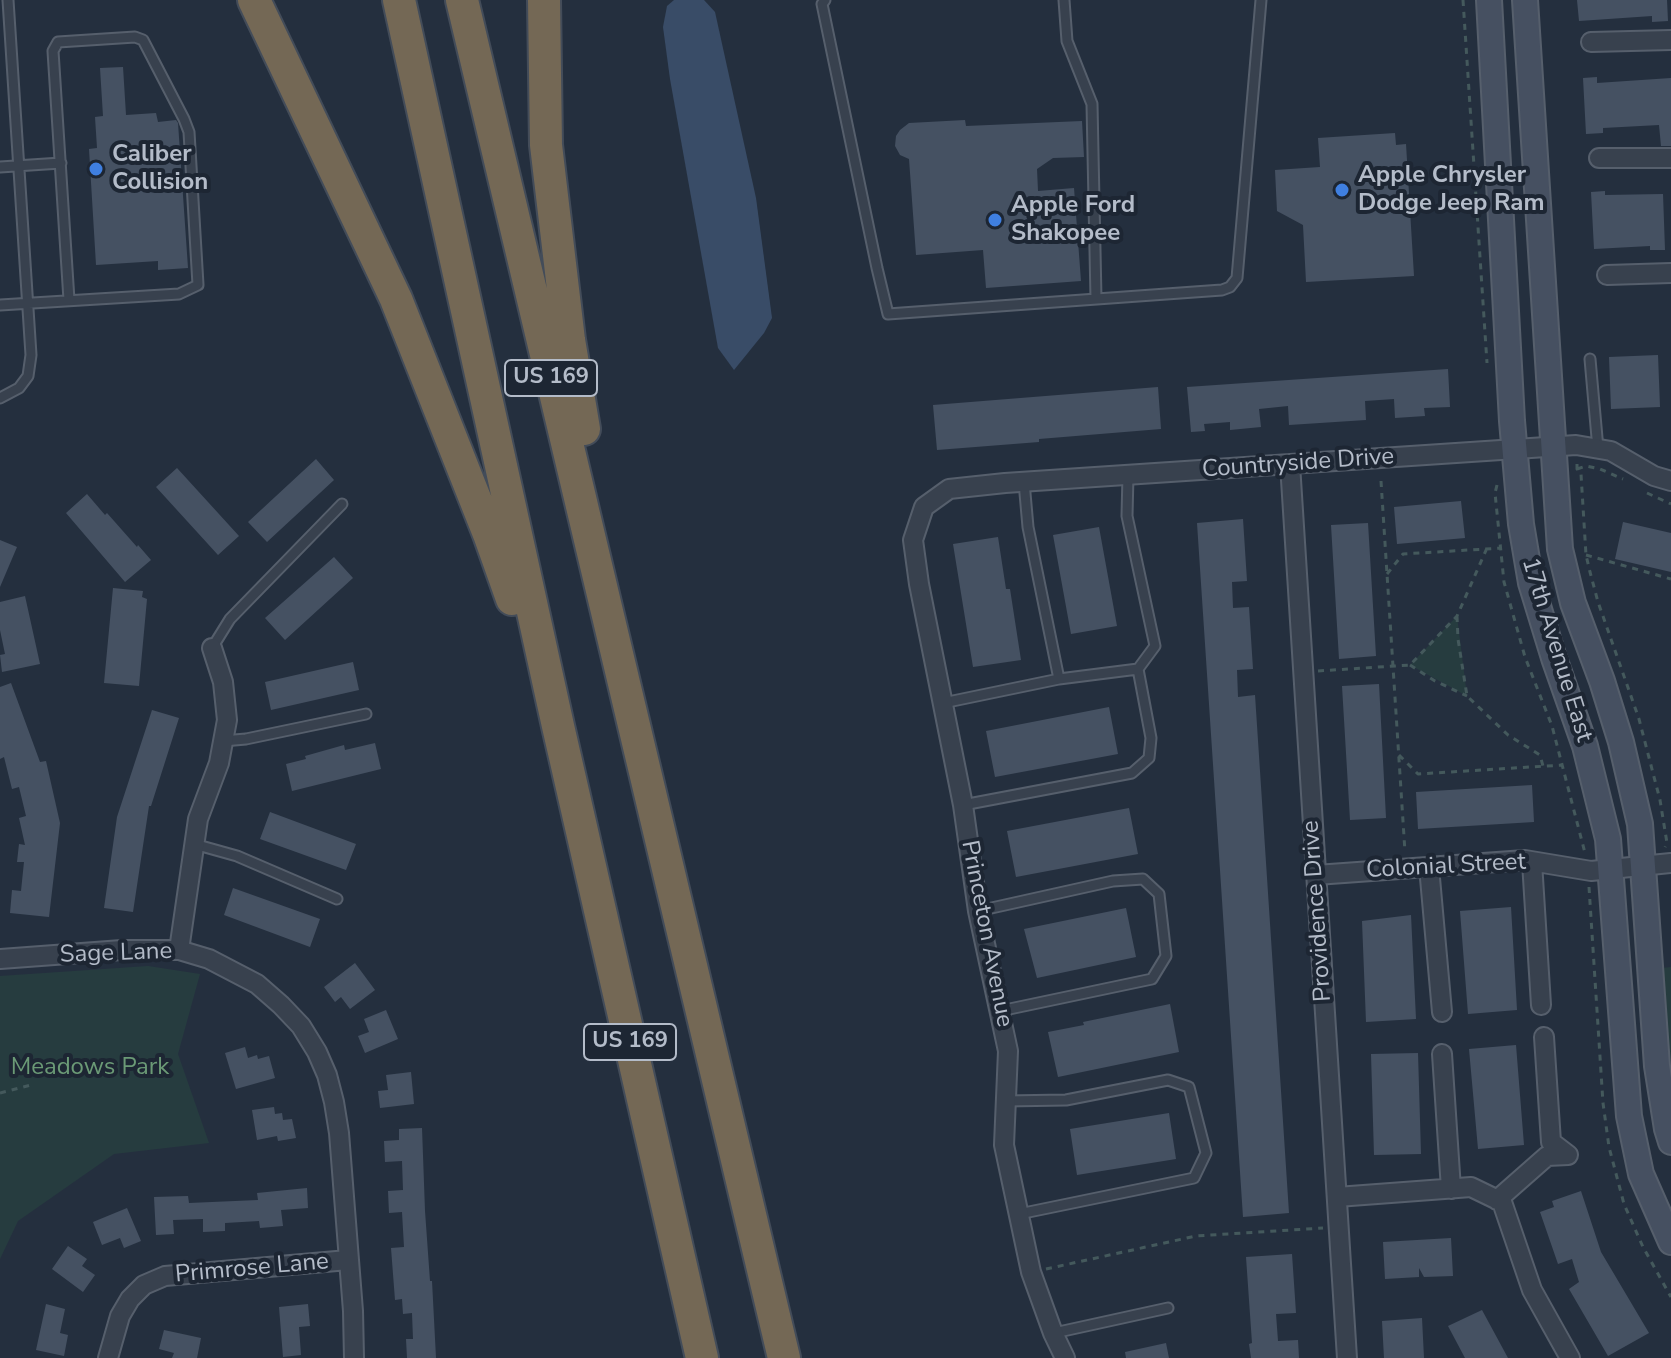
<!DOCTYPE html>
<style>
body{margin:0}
canvas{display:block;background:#242f3e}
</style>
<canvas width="1671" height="1358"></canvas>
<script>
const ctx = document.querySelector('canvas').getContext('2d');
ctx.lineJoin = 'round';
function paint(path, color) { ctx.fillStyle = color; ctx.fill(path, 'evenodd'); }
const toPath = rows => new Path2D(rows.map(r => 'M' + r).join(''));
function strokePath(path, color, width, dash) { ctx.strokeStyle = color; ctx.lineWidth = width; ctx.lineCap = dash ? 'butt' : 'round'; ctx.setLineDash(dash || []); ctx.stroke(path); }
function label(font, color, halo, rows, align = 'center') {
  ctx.font = font + ' "Nunito Sans",sans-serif'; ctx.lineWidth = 8; ctx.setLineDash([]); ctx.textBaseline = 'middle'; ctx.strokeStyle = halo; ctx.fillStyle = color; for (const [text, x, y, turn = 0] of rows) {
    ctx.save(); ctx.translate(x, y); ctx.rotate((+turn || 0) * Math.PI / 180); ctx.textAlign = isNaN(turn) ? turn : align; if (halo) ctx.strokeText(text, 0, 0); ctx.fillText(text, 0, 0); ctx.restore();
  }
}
paint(toPath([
 [1457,616,1467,696,1410,665],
 [148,966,200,974,178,1054,209,1143,114,1154,18,1221,0,1259,0,976],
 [1671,967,1671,1068,1662,968]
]), '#263c3f');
paint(toPath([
 [674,0,704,0,715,12,756,198,772,318,764,333,734,370,718,348,670,79,663,27,667,6]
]), '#394c67');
paint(toPath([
 [1577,0,1667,0,1668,21,1652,22,1652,16,1579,21],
 [123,67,126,115,156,113,158,122,176,120,178,123,188,268,158,270,158,261,96,265,89,149,97,148,95,117,103,116,100,68],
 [1597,77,1597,83,1671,78,1671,146,1661,146,1659,125,1603,128,1603,133,1586,134,1583,78],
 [965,120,966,126,1082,121,1084,157,1053,158,1037,169,1038,191,1074,188,1081,281,986,288,983,250,916,255,909,159,900,155,895,146,896,136,900,130,909,123],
 [1395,133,1396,145,1406,144,1414,276,1306,282,1303,225,1277,211,1275,170,1320,167,1318,138],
 [1605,191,1605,195,1663,194,1665,250,1650,250,1650,246,1594,249,1591,192],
 [1658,355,1660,407,1611,409,1609,357],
 [1448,369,1450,407,1424,408,1425,416,1395,418,1394,399,1365,401,1366,420,1289,425,1288,406,1259,409,1261,427,1230,430,1230,422,1204,424,1205,431,1191,432,1187,387],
 [1158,387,1161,429,1039,439,1039,442,937,450,933,405],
 [316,459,334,480,267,542,248,522],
 [177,468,239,536,218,555,156,487],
 [87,494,105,515,107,513,137,547,138,545,151,560,125,582,66,513],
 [1461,501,1465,538,1397,544,1394,507],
 [1243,519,1247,581,1232,582,1233,608,1249,607,1253,669,1237,670,1238,697,1255,695,1289,1213,1243,1217,1197,523],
 [1623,522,1671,533,1671,572,1615,559],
 [1368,523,1376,656,1339,659,1331,525],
 [1099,527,1117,626,1071,634,1053,535],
 [998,537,1006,589,1010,589,1021,660,973,667,953,544],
 [0,540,17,547,0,587],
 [334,557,353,578,285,640,265,618],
 [113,588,143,591,142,597,147,599,139,686,104,683],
 [25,596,40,664,2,672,0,655,5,654,0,630,0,602],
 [353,662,359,690,271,710,265,682],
 [11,683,40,762,46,761,60,823,49,917,10,913,12,890,21,891,24,862,17,862,19,844,25,845,19,818,26,816,19,787,12,789,4,757,0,759,0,687],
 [1379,684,1386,818,1350,820,1342,686],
 [1109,707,1118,754,995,777,986,731],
 [152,710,179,718,151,806,149,806,133,912,104,908,117,817],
 [375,743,381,769,292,791,286,764,306,759,305,756,344,745,345,750],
 [1532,785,1534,822,1418,829,1416,792],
 [1129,808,1138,854,1016,877,1007,831],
 [270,812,356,844,346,870,260,839],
 [233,888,320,919,310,947,224,915],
 [1511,907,1517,1010,1468,1014,1460,911],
 [1126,908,1136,957,1037,978,1024,929],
 [1411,915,1416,1019,1366,1022,1362,921],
 [355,963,375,990,350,1009,341,997,335,1002,324,987],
 [1170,1004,1179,1052,1058,1077,1048,1032,1084,1025,1083,1022],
 [386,1010,398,1039,365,1053,358,1036,369,1032,364,1019],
 [1516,1045,1524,1145,1478,1149,1469,1049],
 [245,1047,248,1058,257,1055,258,1059,269,1056,275,1078,236,1089,225,1053],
 [1418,1053,1421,1154,1374,1155,1371,1054],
 [411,1072,414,1104,380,1108,378,1091,388,1090,386,1075],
 [274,1107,275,1114,282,1113,283,1120,292,1119,296,1138,278,1141,277,1136,257,1140,252,1110],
 [1169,1113,1176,1159,1077,1175,1070,1129],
 [422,1128,425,1211,430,1281,432,1281,436,1358,407,1358,406,1339,413,1339,412,1313,403,1314,402,1299,395,1300,391,1248,404,1247,402,1212,389,1213,388,1191,403,1190,402,1161,385,1162,384,1141,399,1140,399,1129],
 [307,1188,308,1208,281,1210,283,1226,260,1228,259,1221,225,1223,225,1231,203,1232,203,1219,173,1220,174,1234,156,1235,154,1197,188,1196,189,1203,258,1200,257,1193],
 [1581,1191,1601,1252,1649,1333,1608,1356,1569,1289,1579,1282,1572,1259,1558,1264,1540,1212,1554,1207,1552,1201],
 [127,1208,141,1241,124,1248,120,1238,102,1245,93,1222],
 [1451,1238,1453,1276,1424,1277,1419,1268,1419,1277,1385,1279,1383,1242],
 [68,1246,87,1259,82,1266,95,1275,83,1292,52,1269],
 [1292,1254,1296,1313,1276,1314,1278,1341,1298,1340,1299,1358,1251,1358,1249,1344,1252,1343,1246,1257],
 [46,1304,65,1309,60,1333,68,1335,64,1356,36,1350],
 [308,1304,310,1326,299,1327,301,1355,283,1357,279,1307],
 [1482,1310,1508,1358,1465,1358,1448,1326],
 [1422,1318,1424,1358,1384,1358,1382,1321],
 [164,1330,201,1338,197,1358,172,1358,174,1353,159,1349],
 [1166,1343,1169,1358,1126,1358,1125,1352]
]), '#455162');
const lane = toPath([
 [825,0,822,4,877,268,888,314,1222,290,1230,287,1237,278,1261,0],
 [1064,0,1067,41,1092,104,1096,299],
 [0,167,61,163],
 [0,305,179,294,198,285,189,132,184,119,143,40,135,37,58,42,53,51,69,300],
 [1590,359,1598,449],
 [0,398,19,388,28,376,31,355,8,0],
 [1024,482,1028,527,1059,679],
 [212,648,230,619,342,504],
 [943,703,1059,679,1138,669,1155,646,1127,516,1128,475],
 [223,741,246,739,366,714],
 [963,805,1132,773,1149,758,1151,738,1138,669],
 [194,844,237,856,337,899],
 [978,911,1113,881,1143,879,1159,894,1166,956,1152,979,1000,1011],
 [1005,1101,1066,1100,1168,1080,1189,1087,1206,1153,1194,1178,1019,1214],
 [1054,1333,1168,1308]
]);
const street = toPath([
 [1591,42,1671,40],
 [1599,158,1671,158],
 [1607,275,1671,273],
 [1290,464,1347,1358],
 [1532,862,1541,1005],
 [1429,867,1442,1012],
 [1316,875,1525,860,1591,871,1671,863],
 [179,950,198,819,219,763,227,720,223,682,212,648],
 [0,959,122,950,179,950,209,959,257,984,281,1005,301,1026,317,1052,327,1075,334,1102,339,1133,353,1311,354,1358],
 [1442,1054,1451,1189],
 [1337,1197,1471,1187,1502,1202,1532,1290,1570,1358],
 [1497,1200,1547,1156,1568,1155,1551,1142,1544,1037],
 [108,1358,120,1316,130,1299,144,1285,165,1276,348,1260],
 [1065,1358,1053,1333,1031,1272,1004,1145,1008,1051,978,911,963,805,919,584,913,540,924,507,949,489,1005,483,1576,445,1611,451,1654,476,1671,481]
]);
const secondary = toPath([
 [1489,0,1512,421,1521,524,1531,583,1554,658,1585,746,1608,839,1629,1116,1641,1174,1671,1242],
 [1525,0,1560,549,1573,603,1602,681,1621,742,1640,824,1657,1066,1667,1129,1671,1142]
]);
const highway = toPath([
 [254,0,396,299,489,534,512,599],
 [399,0,558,726,702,1358],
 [462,0,784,1358],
 [544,0,546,145,569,340,584,429]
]);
strokePath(lane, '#565f6c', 13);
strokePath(street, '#565f6c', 22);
strokePath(secondary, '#565f6c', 28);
strokePath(highway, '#434c59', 36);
strokePath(toPath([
 [1463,0,1487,363],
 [1577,464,1577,469,1581,474,1586,555,1590,572,1598,602,1639,719,1660,800,1667,843,1665,847],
 [1577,469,1586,466,1600,469,1623,479],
 [1381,481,1405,852],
 [1497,485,1495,493,1504,582,1525,657,1552,726,1585,853],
 [1647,493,1671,504],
 [1586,555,1671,579],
 [1387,574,1403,554,1502,548],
 [1457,616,1458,639,1467,696,1508,735,1540,755,1543,766],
 [1410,665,1435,681,1467,696],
 [1318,671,1410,665,1457,616,1487,548],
 [1399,755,1418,774,1563,765],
 [1589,887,1603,1103,1609,1147,1624,1204,1643,1247,1671,1297],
 [0,1093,31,1085],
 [1046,1269,1196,1236,1323,1228]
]), '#44595c', 3, [6, 6]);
strokePath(lane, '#38414e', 9);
strokePath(street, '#38414e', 18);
strokePath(secondary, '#465061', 24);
strokePath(highway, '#746855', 32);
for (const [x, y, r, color] of [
 [96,169,8,"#3f7fe0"],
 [1342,190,8,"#3f7fe0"],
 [995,220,8,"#3f7fe0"]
]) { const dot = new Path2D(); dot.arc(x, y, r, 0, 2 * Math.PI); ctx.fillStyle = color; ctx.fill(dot); strokePath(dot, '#1d2633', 3); }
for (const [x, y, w] of [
 [551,378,92],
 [630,1042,92]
]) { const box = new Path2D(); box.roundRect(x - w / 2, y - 18, w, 36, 6); ctx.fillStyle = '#1d2633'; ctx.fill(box); strokePath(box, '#b4bcc9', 2); }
label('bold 22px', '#b4bcc9', null, [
 ["US 169",551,378],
 ["US 169",630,1042]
]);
label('bold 24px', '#b4bcc9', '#1d2633', [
 ["Caliber",112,155],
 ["Collision",112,183],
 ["Apple Chrysler",1358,176],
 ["Dodge Jeep Ram",1358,204],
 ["Apple Ford",1011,206],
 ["Shakopee",1011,234]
], 'left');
label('24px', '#b4bcc9', '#1d2633', [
 ["Countryside Drive",1298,464,-4],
 ["17th Avenue East",1556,650,73],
 ["Colonial Street",1446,867,-3],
 ["Providence Drive",1318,911,-94],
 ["Princeton Avenue",986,934,79],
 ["Sage Lane",116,954,-2],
 ["Primrose Lane",252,1269,-5]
]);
label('24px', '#6b9a76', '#1d2633', [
 ["Meadows Park",90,1068]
]);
</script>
